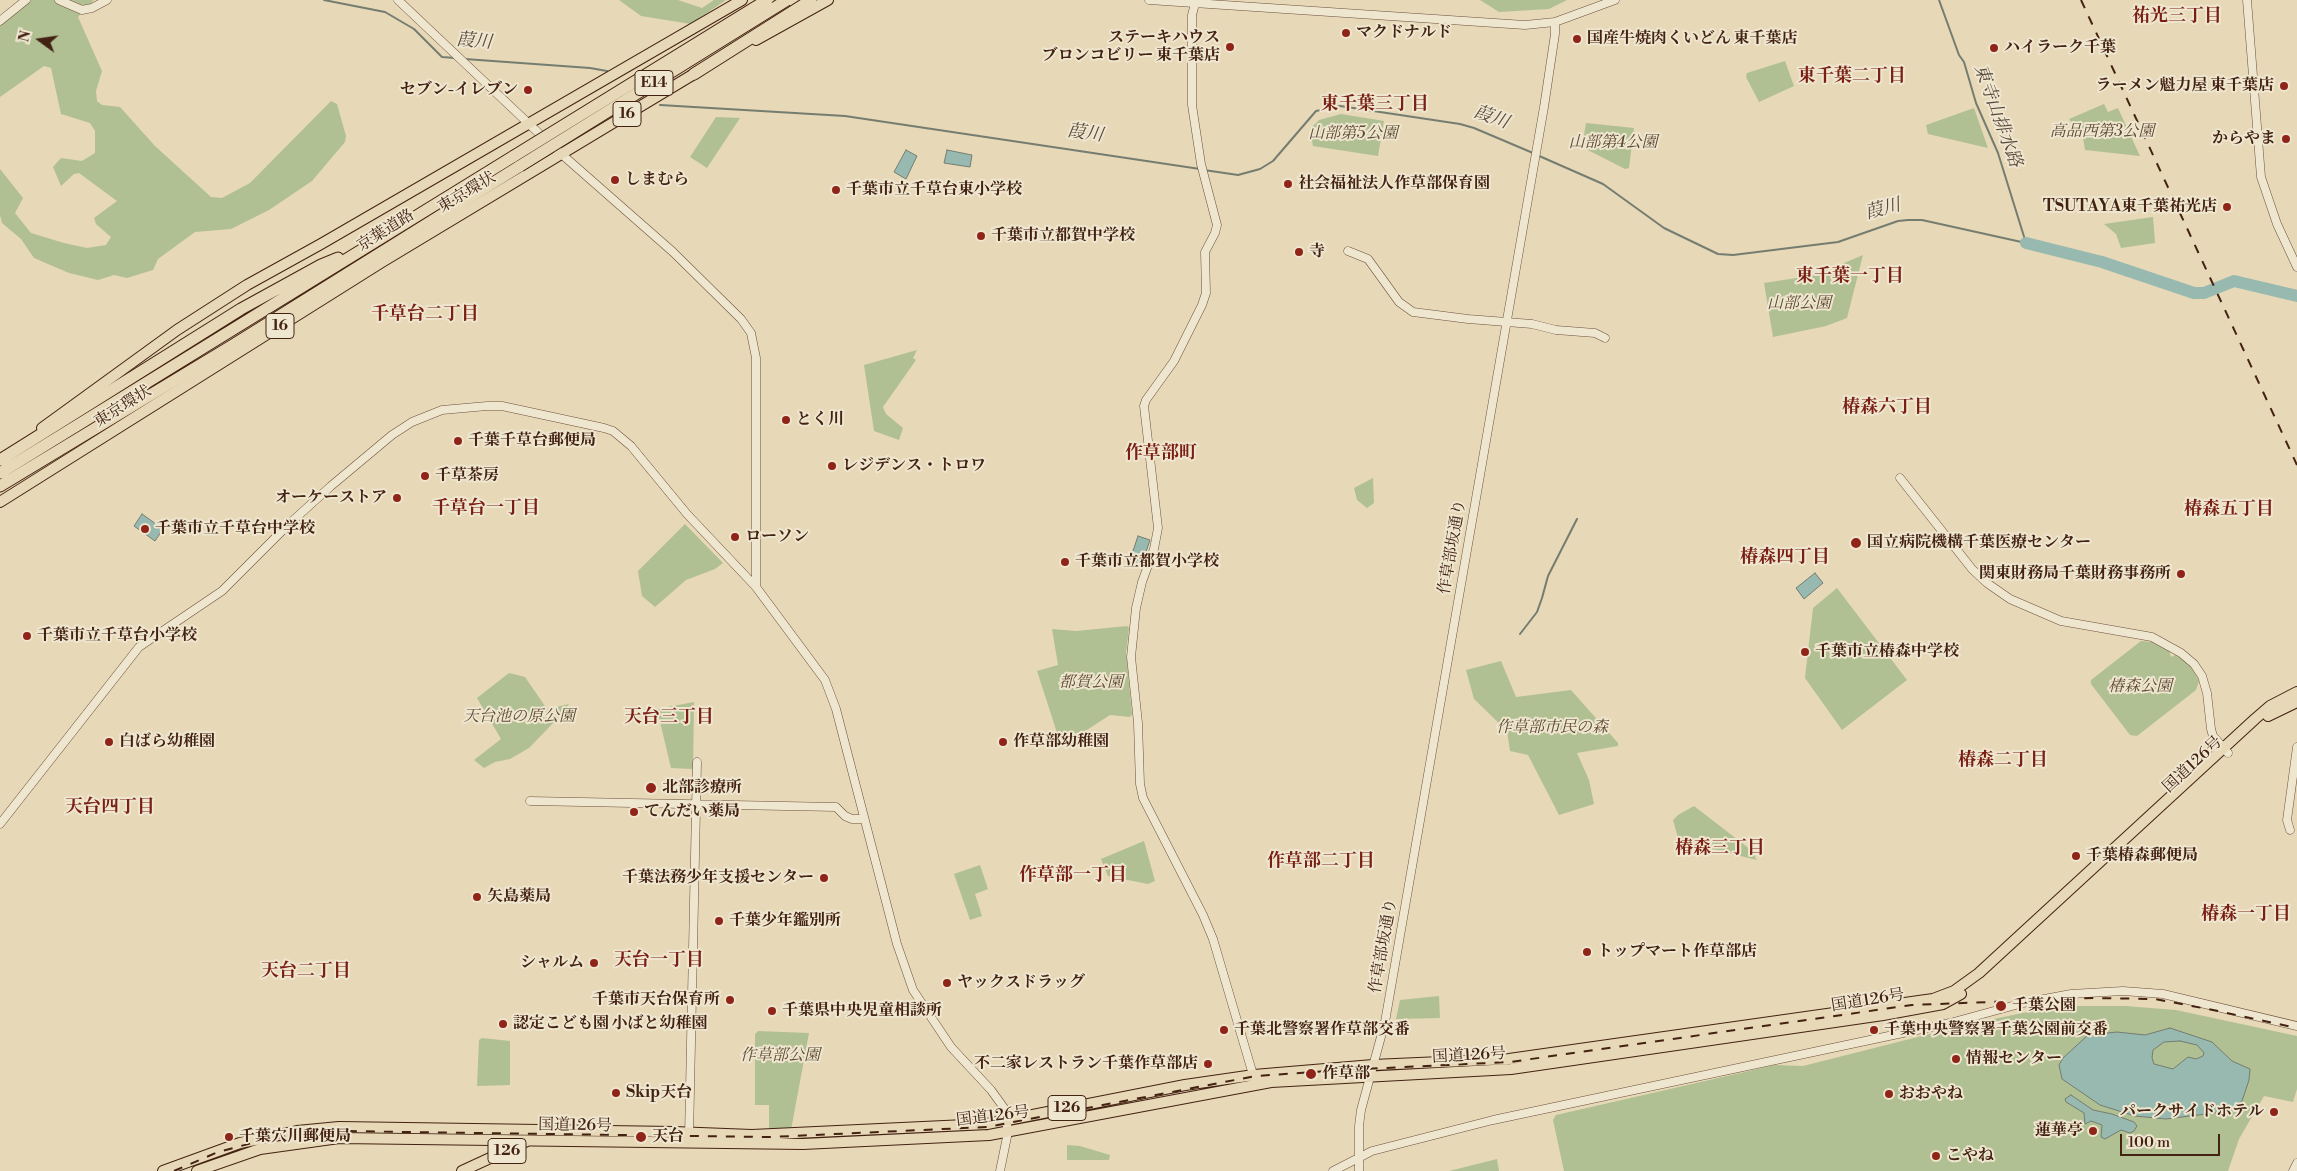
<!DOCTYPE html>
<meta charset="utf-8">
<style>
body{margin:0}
#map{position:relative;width:2297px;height:1171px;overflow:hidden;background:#e7d8b7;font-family:"Libre Bodoni",serif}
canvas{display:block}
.north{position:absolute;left:15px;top:15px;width:50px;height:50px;-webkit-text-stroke:4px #efe6d0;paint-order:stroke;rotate:284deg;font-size:14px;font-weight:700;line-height:20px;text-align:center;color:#432212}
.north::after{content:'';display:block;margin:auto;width:18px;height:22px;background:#432212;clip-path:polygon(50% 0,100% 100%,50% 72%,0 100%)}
.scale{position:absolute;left:2120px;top:1134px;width:100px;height:22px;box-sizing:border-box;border:2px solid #432212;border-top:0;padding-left:6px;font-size:15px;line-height:18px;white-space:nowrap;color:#432212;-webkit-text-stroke:4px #efe6d0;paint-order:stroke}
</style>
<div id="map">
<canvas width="2297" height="1171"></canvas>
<div class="north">N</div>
<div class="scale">100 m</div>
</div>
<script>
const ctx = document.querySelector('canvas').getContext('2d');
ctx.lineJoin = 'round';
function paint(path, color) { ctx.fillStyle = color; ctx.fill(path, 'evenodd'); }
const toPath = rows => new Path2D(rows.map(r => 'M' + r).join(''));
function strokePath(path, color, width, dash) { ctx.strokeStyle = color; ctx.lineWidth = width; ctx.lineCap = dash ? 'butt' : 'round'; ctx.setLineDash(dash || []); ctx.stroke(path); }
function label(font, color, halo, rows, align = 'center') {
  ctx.font = font + ' "Libre Bodoni","Noto Serif JP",serif'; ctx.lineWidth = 4; ctx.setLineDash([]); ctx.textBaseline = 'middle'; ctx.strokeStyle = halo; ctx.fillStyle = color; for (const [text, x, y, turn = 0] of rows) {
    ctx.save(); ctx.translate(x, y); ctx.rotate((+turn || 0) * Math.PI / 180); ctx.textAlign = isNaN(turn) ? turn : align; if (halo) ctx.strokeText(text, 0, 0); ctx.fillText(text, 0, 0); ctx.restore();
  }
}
paint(toPath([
 [25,0,94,0,78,17,102,71,96,91,97,101,102,105,120,107,155,146,211,197,222,198,250,183,331,101,337,104,346,136,345,142,312,181,269,210,231,229,195,232,158,259,153,270,127,278,114,275,98,280,69,273,34,258,21,239,2,223,0,215,0,169,23,198,15,213,31,233,64,243,87,248,106,245,111,237,96,224,94,218,117,201,79,173,74,174,61,186,53,167,61,158,82,161,95,153,95,131,90,123,61,114,51,68,44,66,0,97,0,22,20,11],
 [619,0,678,0,702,8,714,0,726,0,691,24,641,16],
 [1480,0,1567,0,1549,9,1499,12],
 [1785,61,1794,86,1759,102,1746,77,1747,73],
 [2104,104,2108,112,2118,108,2140,156,2085,150,2083,138,2069,119],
 [1974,108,1988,148,1928,134,1926,125],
 [1341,114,1384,121,1378,156,1313,146,1310,129,1319,120],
 [716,117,740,118,707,168,690,157],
 [1586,123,1634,128,1629,168,1625,169,1582,147],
 [2153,217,2155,243,2121,248,2116,234,2104,224],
 [1863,255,1847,318,1826,326,1773,337,1764,283,1816,275],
 [917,350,913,358,916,360,883,407,886,414,903,428,899,440,874,431,864,365],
 [1373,478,1374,503,1367,508,1357,500,1354,488],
 [685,524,723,563,715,569,686,580,655,607,642,596,638,571],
 [1837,588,1907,680,1842,730,1805,678,1813,608],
 [1127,626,1129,628,1126,652,1132,714,1130,717,1110,715,1079,735,1060,742,1037,671,1058,665,1052,629,1076,631],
 [2141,641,2152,642,2169,650,2171,657,2175,655,2189,663,2199,681,2196,690,2137,736,2130,735,2091,684,2091,680],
 [1501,661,1516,697,1571,690,1618,743,1618,746,1577,753,1589,780,1594,804,1559,815,1528,755,1510,751,1507,731,1474,699,1466,670],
 [509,673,525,677,547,709,569,704,560,716,529,748,510,759,495,762,484,768,474,760,501,739,477,698],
 [694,702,693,769,671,768,657,709],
 [1694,806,1751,850,1757,860,1700,846,1680,845,1673,820,1678,815],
 [1144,841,1155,881,1148,884,1108,876,1101,859],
 [980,865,988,889,975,894,982,916,970,920,954,874],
 [1439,996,1440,1018,1396,1019,1400,1000],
 [2057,1006,2125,1006,2176,1010,2297,1036,2297,1089,2293,1102,2264,1096,2239,1139,2228,1171,1564,1171,1553,1120,1556,1115,1775,1065,1803,1066,1969,1024],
 [758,1031,809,1033,791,1130,769,1129,769,1105,755,1105,755,1034],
 [482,1038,510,1041,510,1085,477,1086,479,1040],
 [1067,1145,1080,1146,1110,1155,1109,1160,1067,1160],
 [1497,1159,1499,1171,1449,1171]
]), '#b0c093');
const water = toPath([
 [906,150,917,156,906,179,894,172,906,150],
 [947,150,972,155,970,167,944,163,947,150],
 [142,514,163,529,155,541,134,526,142,514],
 [1138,536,1150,540,1142,564,1130,560,1138,536],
 [1815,573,1823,583,1804,599,1796,588,1815,573],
 [2170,1028,2212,1042,2232,1061,2250,1069,2249,1080,2242,1101,2226,1115,2222,1112,2166,1119,2135,1116,2100,1105,2062,1079,2059,1065,2063,1058,2088,1035,2117,1032,2145,1035,2170,1028],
 [2180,1041,2197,1045,2204,1053,2203,1056,2196,1059,2188,1057,2173,1069,2154,1064,2152,1058,2153,1050,2164,1042,2180,1041],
 [2071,1095,2093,1110,2112,1114,2134,1122,2137,1126,2134,1131,2130,1133,2121,1130,2105,1139,2101,1137,2102,1125,2091,1121,2085,1124,2084,1113,2066,1102,2065,1099,2071,1095]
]);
paint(water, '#97b9b0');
strokePath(water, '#757d71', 1);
strokePath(toPath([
 [324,0,385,12,414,29,442,57,455,58],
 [465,59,590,68,607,71],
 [660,105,845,116,1200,169],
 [1537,155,1603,184,1664,228,1718,254,1733,255,1838,242,1898,221,1908,220,1922,220,2026,243,1998,153,1976,103,1964,62,1959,55,1939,0],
 [1204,170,1238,175,1260,169,1273,161,1316,111,1340,106,1460,124,1474,128,1533,153],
 [1520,634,1537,612,1542,598,1548,576,1577,519]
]), '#757d71', 2);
strokePath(toPath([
 [2026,243,2102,262,2194,293,2204,293,2234,281,2297,296]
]), '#97b9b0', 12);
const tertiary = toPath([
 [59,0,82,10,92,8,107,0],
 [398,0,546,140],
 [1149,0,1525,25,1555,22,1615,0],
 [1196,0,1192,15,1192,105,1201,164,1217,225,1215,233,1205,252,1206,293,1202,305,1174,361,1146,400,1144,406,1158,528,1154,549,1142,582,1136,608,1131,657,1138,723,1140,784,1143,798,1203,915,1213,939,1254,1078],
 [2247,0,2261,177,2277,224,2297,267],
 [0,21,26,0],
 [558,151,673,252,741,319,751,333,756,358,756,587],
 [1348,251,1368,259,1399,302,1413,312,1468,319,1532,324,1556,330,1595,333,1605,338],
 [1900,478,1972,569,1987,583,2010,599,2061,621,2152,637,2181,653,2194,664,2202,676,2207,693,2211,729,2213,736,2228,753],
 [530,801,836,807,845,816,852,819,864,819],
 [0,824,139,647,222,591,289,524,331,486,392,435,412,422,442,410,487,406,502,406,604,428,613,431,631,446,687,514,756,587,825,680,836,709,897,944,913,990,951,1047,991,1090,1004,1108,1008,1132,1000,1171],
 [2290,830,2287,820,2297,747],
 [689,1136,697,762],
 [1333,1171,1372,1151,1493,1120,1950,1023,2023,1003,2071,994,2123,991,2163,994,2297,1026],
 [1359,1171,1359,1126,1361,1110,1385,1022,1544,107,1555,34,1555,22],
 [2293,1171,2297,1163]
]);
const trunk = toPath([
 [756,40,828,0],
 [42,428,177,330,247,285,321,244,742,0],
 [0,502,382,262,699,71],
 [2268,716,2297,702],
 [163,1171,240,1143,297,1131,339,1127,674,1132,752,1135,987,1124,1185,1085,1254,1075,1373,1065,1509,1059,1933,999,1954,991,1979,973,2255,719,2270,706,2297,692],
 [197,1171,260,1149,339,1138,803,1144,989,1135,1271,1082,1511,1069,1883,1015,1943,1004,1961,994],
 [462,1171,527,1141]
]);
const motorway = toPath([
 [694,74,811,0],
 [0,460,241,309,321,265,338,258],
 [0,473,514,156],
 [0,486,233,345,520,166]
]);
strokePath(tertiary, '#6c503b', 9);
strokePath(trunk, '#432212', 12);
strokePath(motorway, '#432212', 13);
strokePath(tertiary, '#efe6d0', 8);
strokePath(trunk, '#e7d8b7', 10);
strokePath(motorway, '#e7d8b7', 11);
strokePath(toPath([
 [2081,0,2297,465],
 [174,1171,218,1152,260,1141,297,1134,339,1131,770,1137,987,1127,1256,1076,1342,1070,1510,1062,1912,1005,2093,998,2155,999,2213,1010,2297,1028]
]), '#432212', 2, [9, 9]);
const motorwayBridge = toPath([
 [514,156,767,0],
 [520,166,787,0]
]);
strokePath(motorwayBridge, '#432212', 13, []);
strokePath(motorwayBridge, '#e7d8b7', 11);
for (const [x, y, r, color] of [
 [1346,33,5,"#8f2418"],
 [1577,39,5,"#8f2418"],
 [1230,47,5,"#8f2418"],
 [1994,48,5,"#8f2418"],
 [2284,86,5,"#8f2418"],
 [528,90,5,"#8f2418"],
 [2286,139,5,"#8f2418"],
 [615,180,5,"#8f2418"],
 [1288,184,5,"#8f2418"],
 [836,190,5,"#8f2418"],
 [2227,207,5,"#8f2418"],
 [981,236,5,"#8f2418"],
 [1299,252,5,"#8f2418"],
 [786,420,5,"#8f2418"],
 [458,441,5,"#8f2418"],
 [832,466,5,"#8f2418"],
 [425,476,5,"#8f2418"],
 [397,498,5,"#8f2418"],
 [145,529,5,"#8f2418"],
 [735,537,5,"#8f2418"],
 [1856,543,6,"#8f2418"],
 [1065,562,5,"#8f2418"],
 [2181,574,5,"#8f2418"],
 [27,636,5,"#8f2418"],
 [1805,652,5,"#8f2418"],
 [109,742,5,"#8f2418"],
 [1003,742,5,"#8f2418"],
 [651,788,6,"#8f2418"],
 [634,812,5,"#8f2418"],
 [2076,856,5,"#8f2418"],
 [824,878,5,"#8f2418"],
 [477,897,5,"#8f2418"],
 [719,921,5,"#8f2418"],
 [1587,952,5,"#8f2418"],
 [594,963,5,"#8f2418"],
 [947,983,5,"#8f2418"],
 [730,1000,5,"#8f2418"],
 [2001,1006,6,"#8f2418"],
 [772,1011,5,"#8f2418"],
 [503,1024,5,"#8f2418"],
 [1224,1030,5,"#8f2418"],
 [1874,1030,5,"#8f2418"],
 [1956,1059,5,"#8f2418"],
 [1208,1064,5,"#8f2418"],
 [1311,1074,6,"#8f2418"],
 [616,1093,5,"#8f2418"],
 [1889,1094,5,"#8f2418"],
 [2274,1112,5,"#8f2418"],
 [2093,1131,5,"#8f2418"],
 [229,1137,5,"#8f2418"],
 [641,1137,6,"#8f2418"],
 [1936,1156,5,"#8f2418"]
]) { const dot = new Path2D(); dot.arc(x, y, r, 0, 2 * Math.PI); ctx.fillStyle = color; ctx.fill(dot); strokePath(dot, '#efe6d0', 2); }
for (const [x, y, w] of [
 [654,83,38],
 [627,114,28],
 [280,326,28],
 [1067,1108,38],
 [507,1151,38]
]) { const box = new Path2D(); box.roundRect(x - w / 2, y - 12.5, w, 25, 4); ctx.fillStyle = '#efe6d0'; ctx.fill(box); strokePath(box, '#432212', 1); }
label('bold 15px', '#432212', null, [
 ["E14",654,83],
 ["16",627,114],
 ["16",280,326],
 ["126",1067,1108],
 ["126",507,1151]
]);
label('bold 16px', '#432212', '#efe6d0', [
 ["マクドナルド",1356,33],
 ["ステーキハウス",1220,38,"right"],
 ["ブロンコビリー 東千葉店",1220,56,"right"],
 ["国産牛焼肉くいどん 東千葉店",1587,39],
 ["ハイラーク千葉",2004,48],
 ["ラーメン魁力屋 東千葉店",2274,86,"right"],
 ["セブン-イレブン",518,90,"right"],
 ["からやま",2276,139,"right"],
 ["しまむら",625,180],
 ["社会福祉法人作草部保育園",1298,184],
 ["千葉市立千草台東小学校",846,190],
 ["TSUTAYA東千葉祐光店",2217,207,"right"],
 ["千葉市立都賀中学校",991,236],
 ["寺",1309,252],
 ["とく川",796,420],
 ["千葉千草台郵便局",468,441],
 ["レジデンス・トロワ",842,466],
 ["千草茶房",435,476],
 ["オーケーストア",387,498,"right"],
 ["千葉市立千草台中学校",155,529],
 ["ローソン",745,537],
 ["国立病院機構千葉医療センター",1867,543],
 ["千葉市立都賀小学校",1075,562],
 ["関東財務局千葉財務事務所",2171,574,"right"],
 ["千葉市立千草台小学校",37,636],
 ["千葉市立椿森中学校",1815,652],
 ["白ばら幼稚園",119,742],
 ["作草部幼稚園",1013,742],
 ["北部診療所",662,788],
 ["てんだい薬局",644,812],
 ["千葉椿森郵便局",2086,856],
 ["千葉法務少年支援センター",814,878,"right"],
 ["矢島薬局",487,897],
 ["千葉少年鑑別所",729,921],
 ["トップマート作草部店",1597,952],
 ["シャルム",584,963,"right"],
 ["ヤックスドラッグ",957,983],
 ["千葉市天台保育所",720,1000,"right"],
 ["千葉公園",2012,1006],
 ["千葉県中央児童相談所",782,1011],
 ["認定こども園 小ばと幼稚園",513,1024],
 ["千葉北警察署作草部交番",1234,1030],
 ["千葉中央警察署千葉公園前交番",1884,1030],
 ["情報センター",1966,1059],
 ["不二家レストラン千葉作草部店",1198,1064,"right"],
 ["作草部",1322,1074],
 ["Skip天台",626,1093],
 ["おおやね",1899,1094],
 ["パークサイドホテル",2264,1112,"right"],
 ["蓮華亭",2083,1131,"right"],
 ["千葉穴川郵便局",239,1137],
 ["天台",652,1137],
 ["こやね",1946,1156]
], 'left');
label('italic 16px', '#5e4a32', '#efe6d0', [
 ["高品西第3公園",2102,132],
 ["山部第5公園",1353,134],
 ["山部第4公園",1613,143],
 ["山部公園",1799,304],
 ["都賀公園",1091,683],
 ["椿森公園",2140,687],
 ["天台池の原公園",519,717],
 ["作草部市民の森",1552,728],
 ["作草部公園",780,1056]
]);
label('16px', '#432212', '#efe6d0', [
 ["東京環状",467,193,-31],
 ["京葉道路",386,231,-32],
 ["東京環状",123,407,-32],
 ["作草部坂通り",1453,547,-80],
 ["国道126号",2193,765,-43],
 ["作草部坂通り",1384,946,-80],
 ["国道126号",1868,1001,-9],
 ["国道126号",1469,1056,-3],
 ["国道126号",993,1117,-7],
 ["国道126号",575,1126,1]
]);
label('bold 18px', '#7a1f14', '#efe6d0', [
 ["祐光三丁目",2177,17],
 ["東千葉二丁目",1852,77],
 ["東千葉三丁目",1375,105],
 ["東千葉一丁目",1850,277],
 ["千草台二丁目",425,315],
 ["椿森六丁目",1887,408],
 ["作草部町",1161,454],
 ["千草台一丁目",486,509],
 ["椿森五丁目",2229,510],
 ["椿森四丁目",1785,558],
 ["天台三丁目",669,718],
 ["椿森二丁目",2003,761],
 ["天台四丁目",110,808],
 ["椿森三丁目",1720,849],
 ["作草部二丁目",1321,862],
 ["作草部一丁目",1073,876],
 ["椿森一丁目",2246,915],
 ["天台一丁目",659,961],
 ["天台二丁目",306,972]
]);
label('italic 18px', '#58483a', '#efe6d0', [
 ["葭川",474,42,5],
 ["東寺山排水路",1997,116,70],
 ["葭川",1491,118,20],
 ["葭川",1085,134,8],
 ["葭川",1883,210,-15]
]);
</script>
